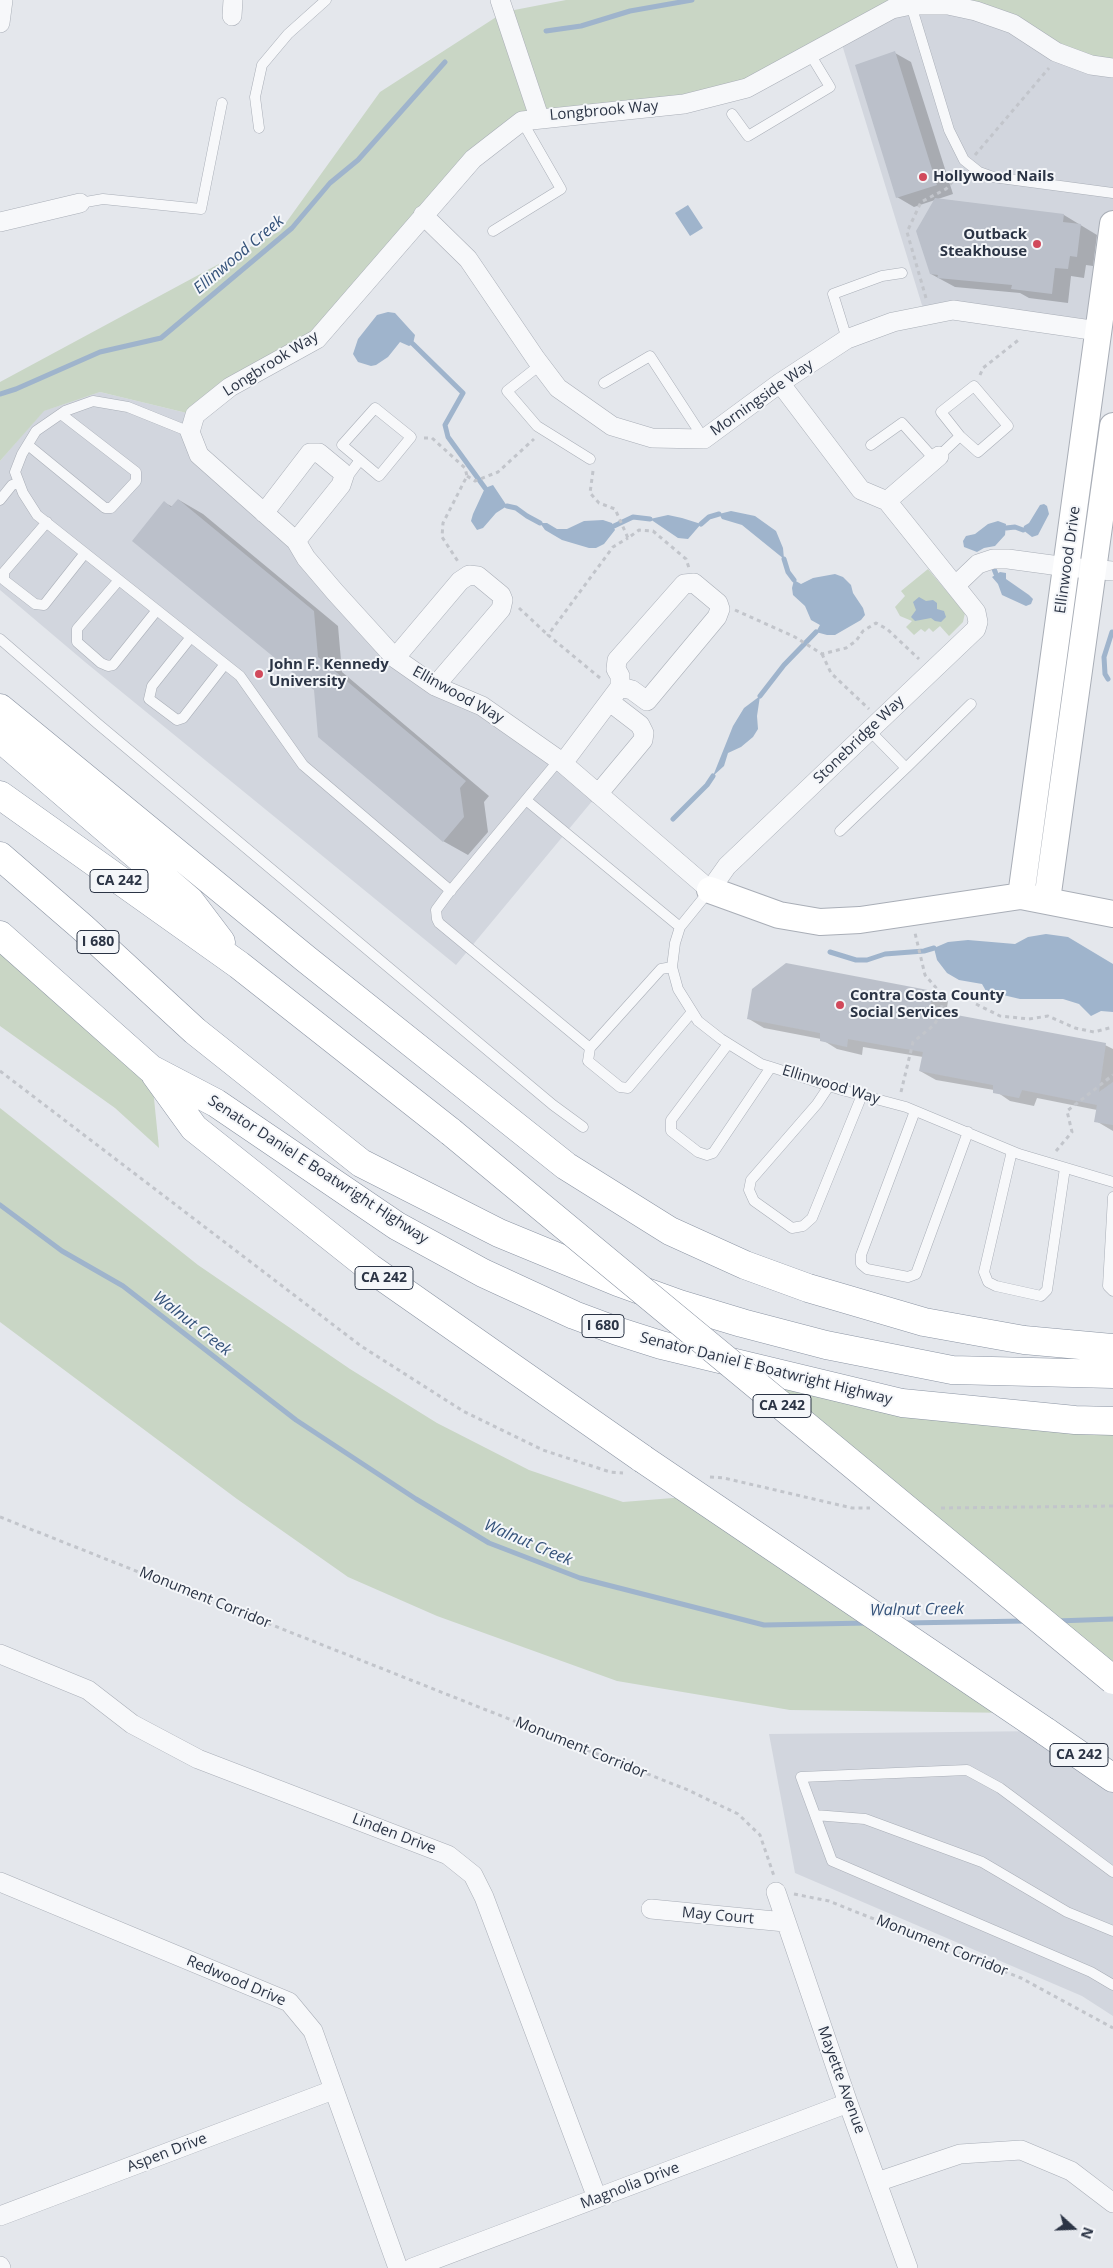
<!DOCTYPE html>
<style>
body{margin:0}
#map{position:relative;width:1113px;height:2268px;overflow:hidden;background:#e4e7ec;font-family:"Open Sans",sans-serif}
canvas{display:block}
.north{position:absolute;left:1048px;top:2203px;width:50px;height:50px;-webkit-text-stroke:4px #f4f6f9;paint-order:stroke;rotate:110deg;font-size:14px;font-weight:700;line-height:20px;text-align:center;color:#2b3445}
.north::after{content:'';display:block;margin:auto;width:18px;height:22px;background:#2b3445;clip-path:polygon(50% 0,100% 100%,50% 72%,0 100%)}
</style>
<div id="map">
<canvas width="1113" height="2268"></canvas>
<div class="north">N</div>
</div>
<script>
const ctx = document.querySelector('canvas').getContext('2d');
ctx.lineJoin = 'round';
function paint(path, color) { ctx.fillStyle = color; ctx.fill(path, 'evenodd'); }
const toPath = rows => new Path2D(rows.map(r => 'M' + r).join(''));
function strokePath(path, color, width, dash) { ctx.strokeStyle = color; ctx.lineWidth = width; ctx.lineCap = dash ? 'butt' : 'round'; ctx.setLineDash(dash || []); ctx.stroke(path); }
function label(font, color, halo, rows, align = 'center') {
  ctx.font = font + ' "Open Sans",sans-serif'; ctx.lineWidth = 4; ctx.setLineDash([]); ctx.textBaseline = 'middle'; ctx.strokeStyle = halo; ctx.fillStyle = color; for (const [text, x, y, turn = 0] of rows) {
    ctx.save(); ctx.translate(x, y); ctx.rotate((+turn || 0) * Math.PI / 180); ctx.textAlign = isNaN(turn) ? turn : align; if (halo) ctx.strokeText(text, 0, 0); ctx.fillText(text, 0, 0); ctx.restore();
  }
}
paint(toPath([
 [948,5,1113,68,1113,224,1098,331,925,315,840,38,892,9],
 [100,392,195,415,190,432,218,474,395,658,598,794,456,965,85,662,0,590,0,461,43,411],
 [1045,1731,1113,1778,1113,2016,1082,1996,795,1873,769,1734]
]), '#d2d6de');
paint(toPath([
 [566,0,1113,0,1113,68,1013,24,911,5,747,88,539,117,473,159,317,339,195,415,100,392,44,411,0,461,0,382,280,231,380,92,504,12],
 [928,569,965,613,963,622,949,636,940,626,933,632,929,628,925,632,921,629,914,635,906,627,912,621,900,616,895,607,905,596,901,591],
 [0,935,151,1069,159,1148,115,1108,0,1026],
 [0,1108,198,1265,350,1369,437,1423,529,1470,623,1502,698,1496,1017,1713,790,1710,617,1681,437,1616,348,1577,237,1499,0,1322],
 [754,1368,1113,1421,1113,1680]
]), '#c9d6c5');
paint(toPath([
 [688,205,703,228,690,236,675,213],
 [388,312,395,313,415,335,413,344,409,346,400,342,388,357,376,365,371,366,358,362,353,354,358,339,377,315],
 [493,485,507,506,496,513,483,528,477,530,471,521,473,514,485,488],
 [1044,504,1047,506,1049,514,1038,535,1032,537,1023,530,1024,526,1029,523,1040,505],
 [731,511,755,516,776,531,783,548,784,559,742,525,722,519,719,514],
 [668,515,682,518,701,524,688,539,678,538,650,519],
 [603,520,612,523,615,530,604,544,596,548,589,548,562,540,545,530,540,523,547,523,557,529,567,529,584,521],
 [998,521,1006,524,1005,535,995,546,984,548,977,552,964,547,963,541,966,536,975,534,988,524],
 [1000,572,1006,573,1006,579,1029,595,1033,599,1031,604,1026,606,1002,595,998,584,992,577],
 [835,574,843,577,851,585,853,593,863,608,865,615,861,620,835,635,827,635,816,632,820,625,811,620,805,606,793,595,792,588,794,580,801,584,813,578],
 [919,597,926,601,933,600,937,603,937,609,944,611,946,617,941,622,935,621,931,618,915,621,911,617,916,610,913,602],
 [760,696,757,716,758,729,753,737,741,747,728,753,724,766,713,776,733,726,744,708],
 [1046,934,1068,937,1113,964,1113,1012,1101,1011,1091,1016,1079,1004,1063,999,1020,999,986,991,982,984,959,980,947,973,937,960,934,948,948,942,968,940,1015,944,1028,937]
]), '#9fb4cc');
paint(toPath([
 [895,53,911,62,953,194,938,199,1064,215,1097,235,1093,266,1086,265,1084,278,1071,276,1068,303,1029,298,1020,293,955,287,931,274,935,200,914,207,897,197],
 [179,500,203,514,338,626,342,672,489,796,484,802,488,832,468,855,443,841,315,690,165,503,173,507],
 [787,965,933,992,948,1001,946,1014,1105,1045,1113,1049,1113,1131,1096,1121,1097,1110,1037,1098,1034,1106,1010,1101,994,1090,936,1080,920,1071,923,1057,863,1047,862,1055,837,1049,821,1039,764,1028,749,1019]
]), '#0003');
strokePath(toPath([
 [546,31,581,26,630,11,692,0],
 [413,344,463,393,445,425,448,437,485,488],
 [0,394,16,389,100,352,161,338,292,228,330,183,358,160,445,62],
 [507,506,516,508,527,516,540,523],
 [701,524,709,517,719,514],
 [614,526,633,517,650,519],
 [1006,528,1015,527,1023,530],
 [784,559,788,572,794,580],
 [992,564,996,574],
 [1108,679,1105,674,1104,657,1112,632],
 [760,696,784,665,816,632],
 [673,819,707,785,713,776],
 [830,952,856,960,867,960,885,954,924,951,934,948],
 [0,1205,62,1251,123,1286,296,1420,416,1499,489,1543,580,1578,764,1625,868,1623],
 [1057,1621,1113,1619],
 [904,1623,1026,1621]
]), '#9fb4cc', 5);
paint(toPath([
 [895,51,937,185,896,198,855,65],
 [935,198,1064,214,1063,222,1081,224,1077,257,1070,256,1068,269,1055,268,1052,294,1011,289,1012,285,937,278,938,275,930,274,916,231],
 [178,499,314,611,318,657,466,781,460,788,464,817,443,842,318,737,314,690,132,541,164,501,171,507],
 [786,963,933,991,930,1010,1106,1043,1099,1092,1113,1082,1113,1125,1094,1122,1097,1105,1022,1090,1019,1098,993,1093,993,1085,919,1071,923,1052,848,1039,847,1047,820,1041,820,1033,747,1019,752,989]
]), '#bbc0ca');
const lane = toPath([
 [911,5,949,130,964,160,979,172,993,177,1113,193],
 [732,114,748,136,830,87,810,54],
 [259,128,255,97,262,65,288,34,326,0],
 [80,203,103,199,201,209,222,103],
 [493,231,561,189,522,121],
 [847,339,833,294,882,276,902,273],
 [540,365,507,391,537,426,590,459],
 [604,383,650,356,704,439],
 [190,432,128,407,93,401,65,411,36,431,22,454,15,472,23,493,37,515,240,676,303,765,451,891],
 [28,445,105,508,111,508,136,481,136,472,61,414],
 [871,445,902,423,935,460],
 [939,456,960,436,978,452,1008,426,974,386,941,412,960,436],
 [345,480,360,460,379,476,411,437,375,408,342,445,360,460],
 [0,500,12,485,19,483],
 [47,522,4,572,4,580,35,604,44,605,85,553],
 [119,580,77,629,77,642,101,663,108,666,113,665,157,610],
 [191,637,152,686,149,699,177,720,183,718,225,664],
 [0,639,98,724,553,1105,583,1127],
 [559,760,447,895,436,910,437,919,439,923,590,1048],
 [906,768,971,704],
 [526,800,680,927],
 [840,831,906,768,869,730],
 [710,890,680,927,675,943,672,967,678,989,698,1021,721,1039,761,1064,771,1067,842,1090,906,1107,1019,1154,1113,1182],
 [672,967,661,969,590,1048,588,1061,620,1087,628,1088,692,1012],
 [728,1044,671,1120,671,1131,698,1152,707,1155,713,1153,771,1067],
 [829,1086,817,1104,751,1180,749,1190,754,1201,792,1228,803,1226,812,1218,862,1095],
 [915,1111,861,1255,861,1264,867,1269,908,1277,916,1274,968,1132],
 [1012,1151,984,1272,988,1282,996,1286,1041,1296,1047,1290,1065,1168],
 [1113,1197,1108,1286,1113,1291],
 [815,1815,865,1819,982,1862,1067,1912,1113,1931],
 [1113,1872,1000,1788,967,1770,801,1777,832,1861,1091,1972,1113,1985]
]);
const street = toPath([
 [500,0,539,117],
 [232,16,233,0],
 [0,23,3,0],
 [423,215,468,259,536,359,558,388,612,426,652,438,704,439,780,383,847,339,893,322,953,310,1098,331],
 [0,222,80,203],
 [780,383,861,490,887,501,976,612,978,622,976,629,727,866,710,890,559,760,482,706,435,686,395,658,335,592,306,558,296,541,199,455,190,432,195,415,230,387,317,339,473,159,522,121,684,104,747,88,892,9,911,5,948,5,976,11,1013,24,1056,52,1091,65,1113,68],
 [887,501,939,456],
 [264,513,310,453,319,453,342,472,344,476,341,485,296,541],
 [956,585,978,564,993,559,1008,559,1067,567,1113,571],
 [395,658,460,581,469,575,478,576,501,595,503,600,501,609,435,686],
 [563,763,620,687,620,676,616,669,617,660,684,584,694,583,718,603,720,609,717,617,647,701,632,690,620,687],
 [598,794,643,740,644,733,640,725,610,702],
 [0,1654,88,1690,132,1724,198,1759,448,1855,473,1875,484,1897,597,2198],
 [0,1882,289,2002,313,2031,398,2268],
 [776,1892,848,2103,908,2268],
 [651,1909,785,1922],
 [877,2182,960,2154,1021,2150,1071,2171,1113,2203],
 [0,2216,333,2090],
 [0,2266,1,2268],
 [412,2268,848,2103]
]);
const secondary = toPath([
 [710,890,779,915,820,922,860,920,1021,896,1113,914],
 [1021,896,1113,224],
 [1047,900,1113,426]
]);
const highway = toPath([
 [0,708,306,959,566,1166,670,1231,745,1265,808,1288,924,1322,1024,1340,1113,1348],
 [0,738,190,901,221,942],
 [0,795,239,965,451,1132],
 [0,856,82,927,195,1031,361,1163,499,1233,618,1282,679,1304,742,1323,826,1345,952,1370,1113,1374],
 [0,935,151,1069,216,1103,397,1226,483,1273,574,1315,617,1331,661,1345,902,1403,1075,1420,1113,1421],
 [155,1074,194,1128,370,1268,643,1459],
 [1045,1731,1113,1778]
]);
strokePath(lane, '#a9aeb7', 11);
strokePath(street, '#a9aeb7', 20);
strokePath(secondary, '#a9aeb7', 28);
strokePath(highway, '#8b94a3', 29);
strokePath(toPath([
 [975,155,1049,68],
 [926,298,907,232,921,202,946,189,960,173],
 [980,375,983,368,1021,338],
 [424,438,432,438,465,468,467,476,443,523,442,537,459,563],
 [593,471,590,493,599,503,615,509,628,538,639,530,653,531,686,559,689,568],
 [467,476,475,481,498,472,534,439],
 [519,608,548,635],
 [735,610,795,637,822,654,846,648,856,641,863,631,876,623,887,629,919,659],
 [822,654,831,673,869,709],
 [600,678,548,635,613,547,628,538],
 [976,1004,1000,1016,1029,1019,1048,1016,1075,1028,1094,1032,1113,1027],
 [0,1071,361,1346,463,1411,543,1450,610,1472,623,1473],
 [901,1092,913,1042,934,1025,940,1015,944,997,925,975,915,933],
 [1056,1151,1072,1132,1067,1111,1113,1075],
 [710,1477,724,1478,852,1508,870,1508],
 [941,1508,1113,1506],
 [0,1517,688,1790,738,1814,760,1835,774,1876],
 [794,1894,829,1901,1021,1978,1113,2028]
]), '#c2c5cb', 3, [4, 4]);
strokePath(lane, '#f7f8fa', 10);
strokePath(street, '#f7f8fa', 19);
strokePath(secondary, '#fff', 26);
strokePath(highway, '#fff', 28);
const highwayBridge = toPath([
 [451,1132,1113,1680],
 [643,1459,1045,1731]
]);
strokePath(highwayBridge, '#8b94a3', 29, []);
strokePath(highwayBridge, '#fff', 28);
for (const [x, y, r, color] of [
 [923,177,5,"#d1495b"],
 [1037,244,5,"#d1495b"],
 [259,674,5,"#d1495b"],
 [840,1005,5,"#d1495b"]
]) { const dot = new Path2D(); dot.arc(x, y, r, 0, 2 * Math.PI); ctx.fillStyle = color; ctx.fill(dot); strokePath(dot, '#f4f6f9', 2); }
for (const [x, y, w] of [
 [119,881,58],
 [98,942,42],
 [384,1278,58],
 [603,1326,42],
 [782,1406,58],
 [1079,1755,58]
]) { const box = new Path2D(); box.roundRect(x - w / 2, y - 11.5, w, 23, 4); ctx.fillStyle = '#f4f6f9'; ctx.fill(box); strokePath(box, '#2b3445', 1); }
label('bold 14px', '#2b3445', null, [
 ["CA 242",119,881],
 ["I 680",98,942],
 ["CA 242",384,1278],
 ["I 680",603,1326],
 ["CA 242",782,1406],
 ["CA 242",1079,1755]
]);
label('15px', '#2b3445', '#f4f6f9', [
 ["Longbrook Way",604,111,-5],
 ["Longbrook Way",271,364,-32],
 ["Morningside Way",762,398,-35],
 ["Ellinwood Drive",1068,560,-82],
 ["Ellinwood Way",458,695,29],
 ["Stonebridge Way",859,740,-44],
 ["Ellinwood Way",831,1085,17],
 ["Senator Daniel E Boatwright Highway",318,1170,33],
 ["Senator Daniel E Boatwright Highway",766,1369,14],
 ["Monument Corridor",205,1598,22],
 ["Monument Corridor",581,1748,22],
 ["Linden Drive",394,1834,21],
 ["May Court",718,1916,5],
 ["Monument Corridor",942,1946,22],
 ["Redwood Drive",236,1981,23],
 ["Mayette Avenue",841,2080,70],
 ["Aspen Drive",167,2153,-21],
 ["Magnolia Drive",630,2186,-21]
]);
label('bold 15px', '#2b3445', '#f4f6f9', [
 ["Hollywood Nails",933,177],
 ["Outback",1027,235,"right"],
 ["Steakhouse",1027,252,"right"],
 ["John F. Kennedy",269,665],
 ["University",269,682],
 ["Contra Costa County",850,996],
 ["Social Services",850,1013]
], 'left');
label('italic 16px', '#34527a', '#f4f6f9', [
 ["Ellinwood Creek",239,255,-40],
 ["Walnut Creek",192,1324,38],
 ["Walnut Creek",528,1543,23],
 ["Walnut Creek",917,1610,-1]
]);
</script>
